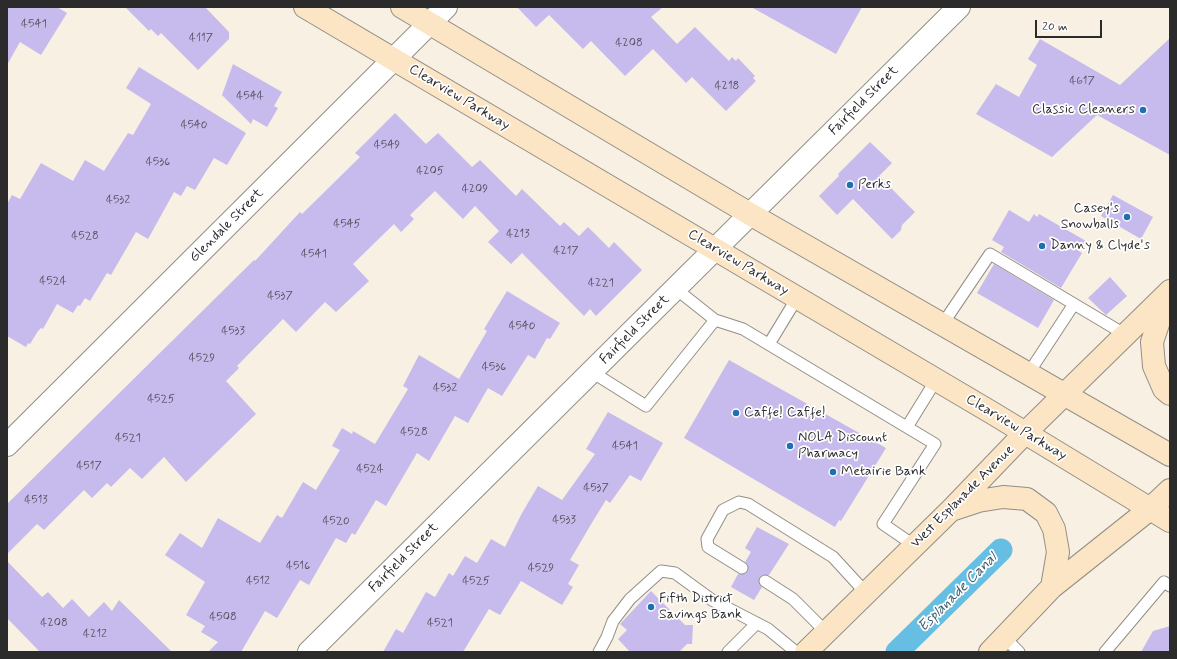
<!DOCTYPE html>
<style>
body{margin:0}
#map{position:relative;width:1177px;height:659px;overflow:hidden;background:#f8f0e2;font-family:Mynerve,sans-serif}
canvas{display:block}
.frame{position:absolute;inset:0;border:8px solid #2b2b2b;pointer-events:none}
.scale{position:absolute;left:1035px;top:20px;width:67px;height:18px;box-sizing:border-box;border:2px solid #2b2b2b;border-top:0;padding-left:5px;font-size:12px;line-height:14px;white-space:nowrap;color:#2b2b2b;-webkit-text-stroke:3px #fff;paint-order:stroke}
</style>
<div id="map">
<canvas width="1177" height="659"></canvas>
<div class="frame"></div>
<div class="scale">20 m</div>
</div>
<script>
const ctx = document.querySelector('canvas').getContext('2d');
ctx.lineJoin = 'round';
const toPath = rows => new Path2D(rows.map(r => 'M' + r).join(''));
function strokePath(path, color, width, dash) { ctx.strokeStyle = color; ctx.lineWidth = width; ctx.lineCap = dash ? 'butt' : 'round'; ctx.setLineDash(dash || []); ctx.stroke(path); }
function paint(path, color) { ctx.fillStyle = color; ctx.fill(path, 'evenodd'); }
function label(font, color, halo, rows, align = 'center') {
  ctx.font = font + ' Mynerve,sans-serif'; ctx.lineWidth = 3.5; ctx.setLineDash([]); ctx.textBaseline = 'middle'; ctx.strokeStyle = halo; ctx.fillStyle = color; for (const [text, x, y, turn = 0] of rows) {
    ctx.save(); ctx.translate(x, y); ctx.rotate((+turn || 0) * Math.PI / 180); ctx.textAlign = isNaN(turn) ? turn : align; if (halo) ctx.strokeText(text, 0, 0); ctx.fillText(text, 0, 0); ctx.restore();
  }
}
strokePath(toPath([
 [897,652,1001,550]
]), '#66bee3', 23);
paint(toPath([
 [7,7,57,7,67,13,41,55,20,42,7,65],
 [125,7,205,7,229,32,229,39,198,70,161,33,158,36,151,29,149,31],
 [517,7,663,7,651,17,677,44,695,27,729,61,732,57,736,61,738,58,755,76,753,78,756,81,726,111,692,77,686,83,653,49,625,76,591,41,583,49,549,15,536,27],
 [751,7,862,7,836,54],
 [1170,38,1170,155,1097,115,1052,157,976,114,996,84,1019,97,1037,65,1028,59,1040,39,1120,85],
 [233,64,282,92,274,106,278,108,267,127,253,119,251,124,222,95],
 [139,67,246,133,227,165,214,158,195,190,187,186,181,196,174,192,148,239,136,232,111,275,107,273,90,301,85,298,80,306,78,305,73,313,57,304,43,329,41,328,38,331,30,344,28,343,26,347,7,336,7,204,12,195,20,199,41,163,73,181,85,160,104,171,128,133,133,135,151,104,126,88],
 [395,113,426,144,438,133,472,167,480,160,516,196,522,189,560,226,564,222,579,236,588,227,609,248,614,242,642,270,596,316,590,309,584,316,522,253,511,264,488,242,499,231,475,206,463,219,435,191,410,215,414,219,401,232,394,224,353,264,369,281,336,312,325,302,296,332,283,319,237,366,239,368,226,381,256,414,186,482,164,457,142,479,130,468,111,487,107,483,92,498,84,490,44,530,37,524,7,554,7,504,254,260,255,261,300,212,302,214,360,157,355,153],
 [870,142,892,163,879,176,915,212,902,225,901,230,892,239,853,199,837,215,819,196,839,176,838,174],
 [1113,195,1153,217,1141,239,1101,216],
 [1009,210,1029,222,1034,214,1037,217,1039,214,1086,241,1079,251,1082,253,1061,288,1001,252,1004,247,992,240],
 [994,264,1054,300,1038,328,977,293],
 [1110,277,1127,296,1106,315,1088,298],
 [507,291,560,323,550,339,547,338,535,359,528,355,502,396,488,388,468,423,455,416,429,461,417,453,386,506,376,500,355,535,352,533,346,543,336,538,309,585,300,580,277,618,265,611,241,652,208,652,218,642,201,632,205,626,186,615,205,582,165,555,180,533,202,548,218,518,260,543,277,515,282,518,303,482,316,490,340,450,332,446,342,428,352,434,353,431,375,444,408,389,403,386,419,355,459,379,487,331,484,329],
 [729,360,886,448,841,521,839,520,835,527,684,438],
 [608,412,663,443,641,481,630,475,610,503,606,500,593,521,570,560,579,565,568,584,573,587,562,605,521,581,500,615,489,609,463,652,383,652,396,629,403,633,426,592,435,597,449,573,453,576,465,556,477,563,491,539,505,547,522,513,538,486,562,500,595,454,586,449],
 [757,527,789,544,769,575,762,575,759,578,759,584,762,587,754,600,731,587,738,574,745,574,748,571,748,565,745,562,751,552,745,548],
 [7,561,42,597,48,592,63,608,72,599,89,617,104,602,112,611,119,600,172,652,40,652,7,618],
 [651,591,685,625,693,625,692,644,687,644,679,652,630,652,618,639,627,630,620,624],
 [1170,626,1170,652,1141,652,1153,631]
]), '#c7bbed');
const lane = toPath([
 [715,320,743,329,935,444,883,524,915,546],
 [942,325,990,254,1126,335],
 [769,344,797,298],
 [592,372,646,406,715,320,676,289],
 [1028,374,1074,304],
 [907,427,936,380],
 [742,568,708,547,707,539,723,510,739,502,748,504,833,557,866,593],
 [765,581,793,599,826,632],
 [1004,637,1019,652],
 [599,652,607,637,613,621,630,599,661,571,675,573,712,600,768,629,796,652],
 [728,652,757,623],
 [1105,652,1164,582,1170,586]
]);
const street = toPath([
 [7,445,446,7],
 [309,652,959,7]
]);
const secondary = toPath([
 [305,7,994,414,1170,521],
 [402,7,750,214,1170,455],
 [1167,297,1152,342,1154,366,1164,389,1170,394],
 [954,509,978,501,1003,497,1027,499,1046,513,1054,529,1058,552,1052,587],
 [806,652,952,509,1025,433,1170,291],
 [990,652,1052,587,1150,509,1170,490]
]);
strokePath(lane, '#928e86', 13);
strokePath(street, '#928e86', 24);
strokePath(secondary, '#928e86', 24);
strokePath(lane, '#fff', 11);
strokePath(street, '#fff', 22);
strokePath(secondary, '#fce5c4', 22);
for (const [x, y, r, color] of [
 [1143,110,4,"#1f6fb2"],
 [850,185,4,"#1f6fb2"],
 [1127,217,4,"#1f6fb2"],
 [1042,246,4,"#1f6fb2"],
 [736,413,4,"#1f6fb2"],
 [790,446,4,"#1f6fb2"],
 [833,472,4,"#1f6fb2"],
 [651,607,4,"#1f6fb2"]
]) { const dot = new Path2D(); dot.arc(x, y, r, 0, 2 * Math.PI); ctx.fillStyle = color; ctx.fill(dot); strokePath(dot, '#fff', 1.5); }
label('12px', '#524f5c', null, [
 ["4541",34,24],
 ["4117",201,38],
 ["4208",629,43],
 ["4617",1082,81],
 ["4218",727,86],
 ["4544",250,96],
 ["4540",194,125],
 ["4549",387,145],
 ["4536",158,162],
 ["4205",430,171],
 ["4209",475,189],
 ["4532",118,200],
 ["4545",347,224],
 ["4213",518,234],
 ["4528",85,236],
 ["4217",566,251],
 ["4541",314,254],
 ["4524",53,281],
 ["4221",601,283],
 ["4537",280,296],
 ["4540",522,326],
 ["4533",233,331],
 ["4529",202,358],
 ["4536",494,367],
 ["4532",445,388],
 ["4525",161,399],
 ["4528",414,432],
 ["4521",128,438],
 ["4541",625,446],
 ["4517",89,466],
 ["4524",370,469],
 ["4537",596,488],
 ["4513",36,500],
 ["4533",564,520],
 ["4520",336,521],
 ["4516",298,566],
 ["4529",541,568],
 ["4512",258,581],
 ["4525",476,581],
 ["4508",223,617],
 ["4208",54,623],
 ["4521",440,623],
 ["4212",95,634]
]);
label('14px', '#2b2b2b', '#fff', [
 ["Clearview Parkway",459,98,31],
 ["Fairfield Street",864,101,-45],
 ["Glendale Street",227,226,-45],
 ["Clearview Parkway",738,263,31],
 ["Fairfield Street",635,330,-45],
 ["Clearview Parkway",1016,428,31],
 ["West Esplanade Avenue",963,497,-45],
 ["Fairfield Street",404,558,-45]
]);
label('14px', '#2b2b2b', '#fff', [
 ["Classic Cleaners",1135,110,"right"],
 ["Perks",858,185],
 ["Casey's",1119,209,"right"],
 ["Snowballs",1119,225,"right"],
 ["Danny & Clyde's",1050,246],
 ["Caffe! Caffe!",744,413],
 ["NOLA Discount",798,438],
 ["Pharmacy",798,454],
 ["Metairie Bank",841,472],
 ["Fifth District",659,599],
 ["Savings Bank",659,615]
], 'left');
label('italic 15px', '#405e6b', '#fff', [
 ["Esplanade Canal",958,593,-45]
]);
</script>
